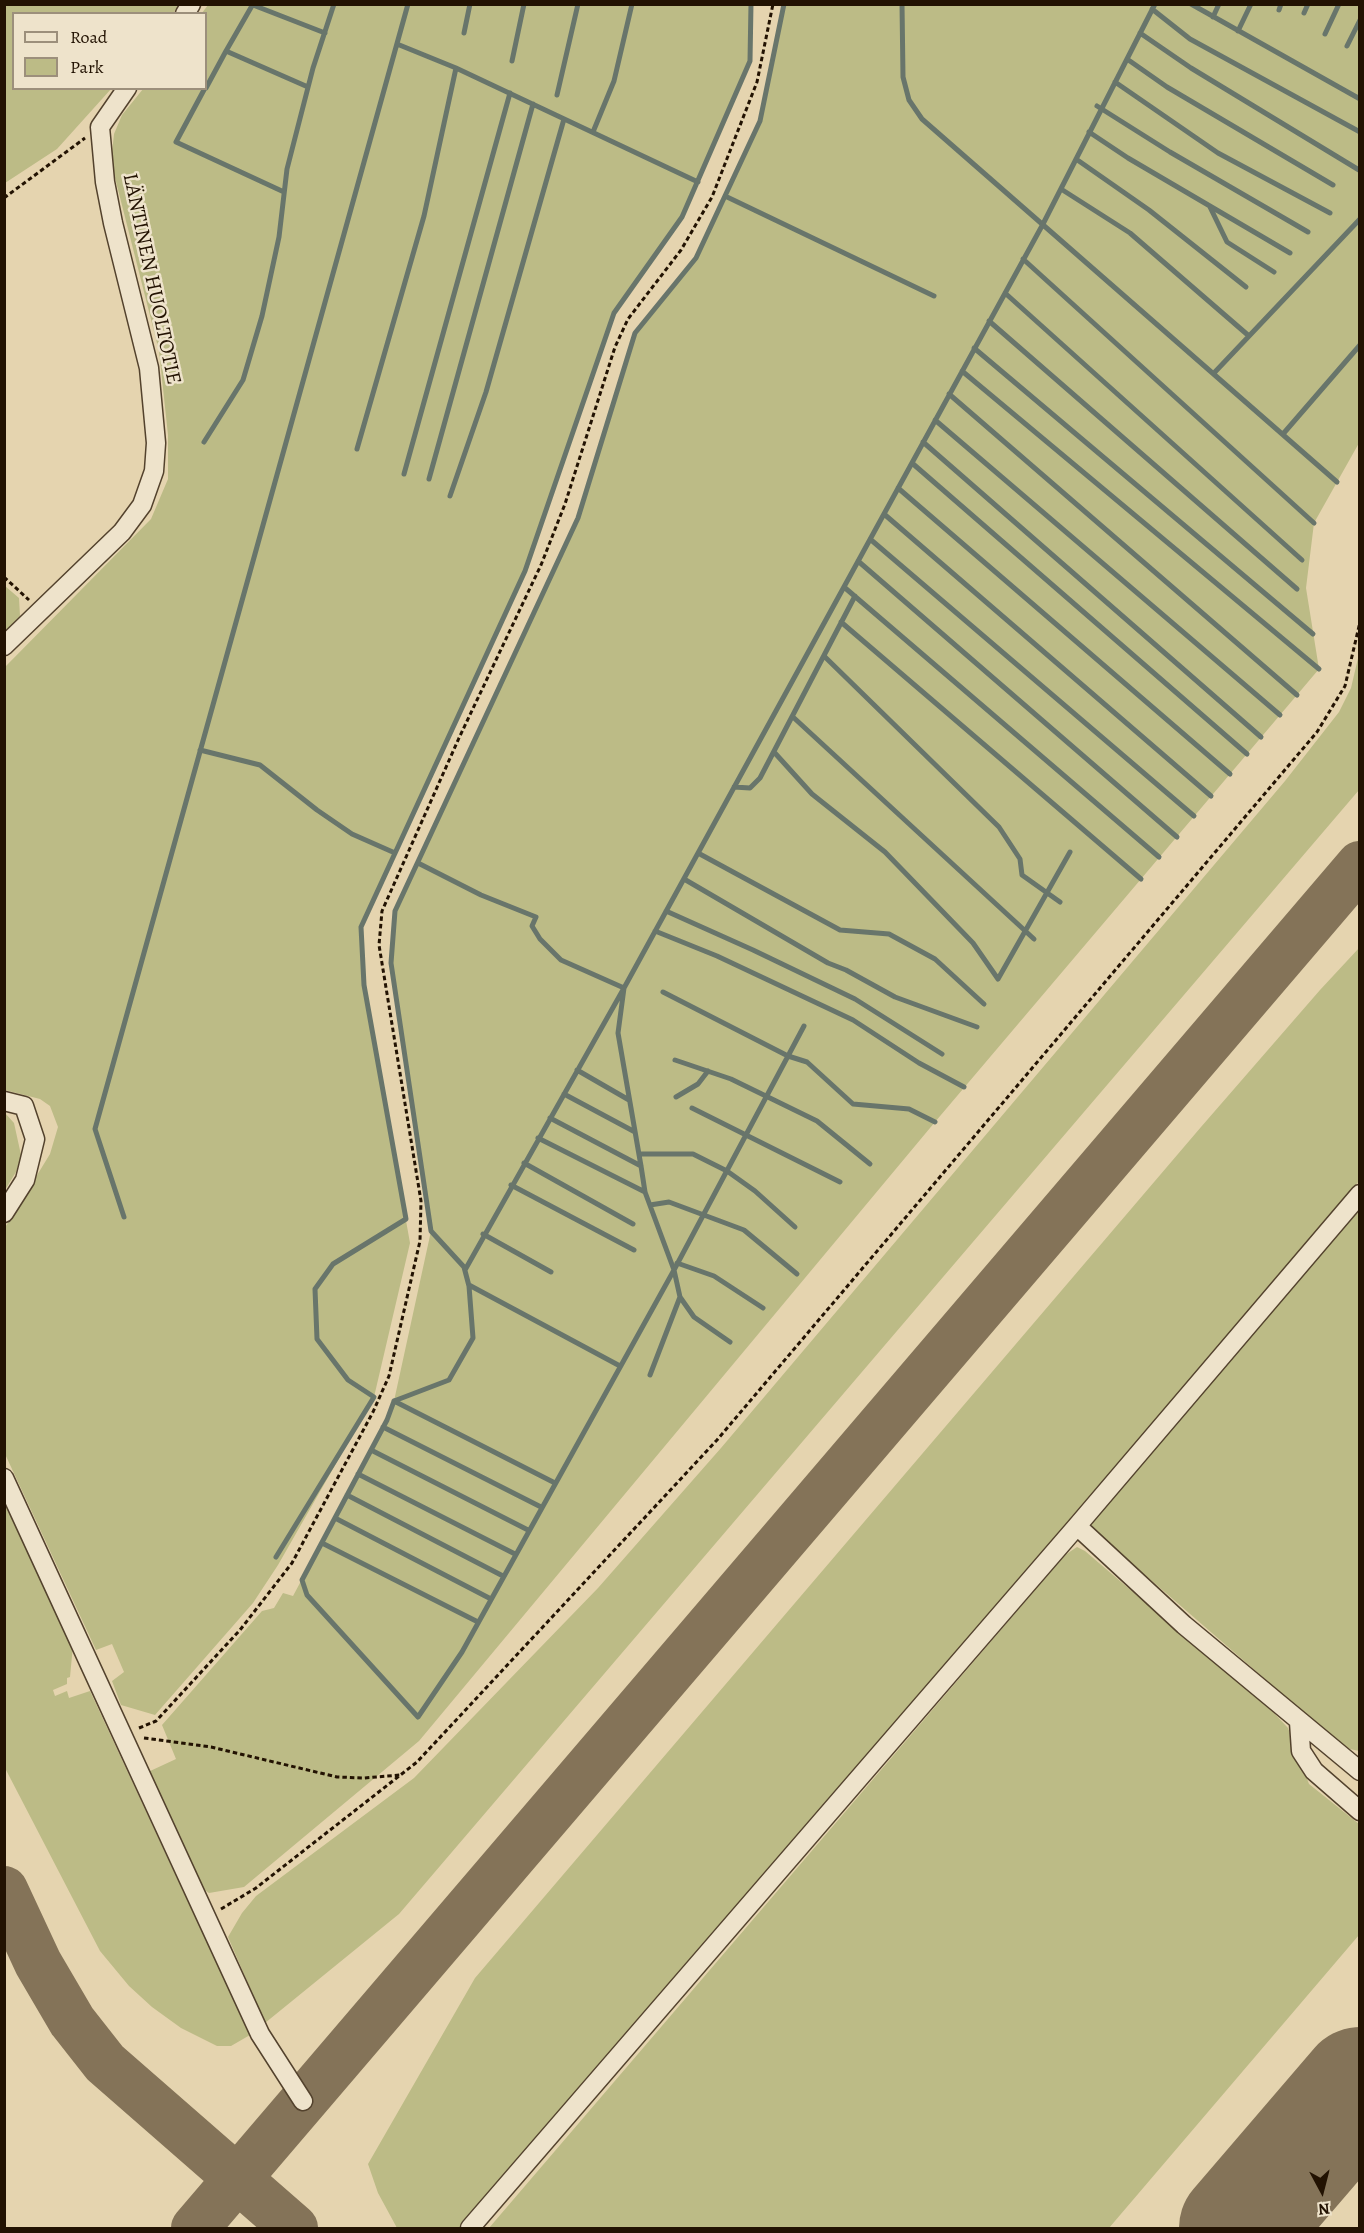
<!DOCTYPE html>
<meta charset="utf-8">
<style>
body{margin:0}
#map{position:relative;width:1364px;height:2233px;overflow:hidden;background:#e5d4af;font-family:Alegreya,serif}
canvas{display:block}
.frame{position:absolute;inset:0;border:6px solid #221202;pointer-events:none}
.legend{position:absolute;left:12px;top:12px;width:195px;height:78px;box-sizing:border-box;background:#eee3cb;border:2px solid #9c8f7b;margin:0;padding:8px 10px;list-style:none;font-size:18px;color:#221202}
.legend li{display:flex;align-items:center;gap:12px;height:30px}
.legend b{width:30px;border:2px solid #9c8f7b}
.north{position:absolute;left:1292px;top:2161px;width:60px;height:60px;-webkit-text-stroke:4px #eee3cb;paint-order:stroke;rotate:173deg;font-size:16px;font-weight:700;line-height:24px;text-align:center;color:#221202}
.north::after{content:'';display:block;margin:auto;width:21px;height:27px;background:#221202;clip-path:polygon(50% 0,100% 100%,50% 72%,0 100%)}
</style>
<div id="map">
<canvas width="1364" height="2233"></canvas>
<div class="frame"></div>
<ul class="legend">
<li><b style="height:8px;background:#eee3cb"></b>Road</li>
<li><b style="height:16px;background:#bcbb86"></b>Park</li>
</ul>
<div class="north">N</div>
</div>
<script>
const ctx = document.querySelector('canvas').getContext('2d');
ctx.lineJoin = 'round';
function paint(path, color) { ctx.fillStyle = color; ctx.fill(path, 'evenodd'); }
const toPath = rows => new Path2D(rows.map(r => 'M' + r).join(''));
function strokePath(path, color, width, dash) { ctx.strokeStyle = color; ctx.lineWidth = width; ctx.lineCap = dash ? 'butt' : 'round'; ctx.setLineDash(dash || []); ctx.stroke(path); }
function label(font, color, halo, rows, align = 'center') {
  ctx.font = font + ' Alegreya,serif'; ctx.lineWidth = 5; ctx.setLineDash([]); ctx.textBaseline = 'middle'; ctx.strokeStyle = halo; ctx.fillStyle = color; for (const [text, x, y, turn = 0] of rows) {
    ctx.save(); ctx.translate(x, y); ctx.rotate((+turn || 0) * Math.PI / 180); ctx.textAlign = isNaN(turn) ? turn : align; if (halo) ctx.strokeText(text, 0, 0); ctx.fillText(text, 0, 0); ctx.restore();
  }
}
paint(toPath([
 [5,4,179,5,173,13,14,14,14,88,111,89,57,149,5,183],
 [208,5,751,5,750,61,682,217,614,313,525,571,362,927,364,985,410,1243,374,1397,278,1565,253,1603,155,1715,121,1705,112,1681,124,1672,112,1644,96,1650,5,1454,4,1229,50,1154,58,1127,50,1106,40,1099,5,1090,5,667,151,519,168,479,168,435,159,351,111,162,114,134,122,115,143,89,206,88,206,14,202,13],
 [784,5,1359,5,1359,443,1314,523,1306,588,1319,669,935,1122,419,1741,244,1887,209,1893,200,1887,148,1772,176,1759,162,1725,262,1611,274,1608,283,1593,293,1596,387,1420,394,1401,431,1231,391,963,395,911,578,518,635,333,696,258,760,121],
 [5,586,19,598,20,616,5,632],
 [1359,654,1359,790,399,1914,265,2023,228,1937,242,1913,256,1896,414,1778,598,1588,721,1448,1285,781,1339,712,1351,688],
 [1359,948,1359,1181,463,2228,397,2228,378,2193,368,2164,475,1978,1201,1127,1320,990],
 [5,1113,14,1123,21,1155,16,1172,5,1190],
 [1359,1208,1359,1751,1350,1749,1326,1732,1091,1528,1093,1520],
 [4,1500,73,1645,70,1677,67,1678,67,1684,53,1690,55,1696,67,1691,69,1698,90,1691,250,2035,231,2046,217,2046,181,2028,152,2007,129,1986,100,1951,5,1768],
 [1077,1547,1085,1551,1274,1713,1288,1728,1309,1784,1359,1824,1359,1935,1109,2228,489,2228,1065,1555]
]), '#bcbb86');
strokePath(toPath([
 [902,4,903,77,909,100,922,119,1337,482],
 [1191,4,1360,99],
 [253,5,325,33],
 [1152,9,1190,39,1360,132],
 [1279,10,1281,4],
 [1304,13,1308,4],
 [1213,17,1219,4],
 [1238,31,1251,4],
 [464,33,470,4],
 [1140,33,1191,68,1359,170],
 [1325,34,1339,4],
 [397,44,456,68,698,182],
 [1347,46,1360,20],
 [226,51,253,4],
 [1127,59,1167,87,1333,185],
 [512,61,524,4],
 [1115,82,1218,153,1330,213],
 [205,88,176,142,284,192],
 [206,88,226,51,308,87],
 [557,95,578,4],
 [1097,106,1170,152,1308,232],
 [593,132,614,81,632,4],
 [1089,132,1128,158,1290,253],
 [1076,159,1149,210,1246,287],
 [1061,189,1130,233,1249,336],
 [725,196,934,296],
 [1210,207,1227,242,1274,272],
 [1023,259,1314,523],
 [1005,293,1302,560],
 [989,321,1297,589],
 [974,348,1313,634],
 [962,371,1319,669],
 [1214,373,1360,219],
 [949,394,1297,695],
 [935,420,1280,715],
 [1283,434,1360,345],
 [204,442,243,380,262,316,279,237,287,169,313,68,334,4],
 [923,442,1261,737],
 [357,449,424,216,456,68],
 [912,463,1247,754],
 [404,474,510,93],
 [429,479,533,104],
 [898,488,1230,774],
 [450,496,486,392,564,119],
 [884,514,1211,796],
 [870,539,1194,816],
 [858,561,1177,837],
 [844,587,1159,857],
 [841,622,1141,879],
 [824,656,999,827,1020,859,1022,875,1060,902],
 [793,717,1034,939],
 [200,750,260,765,317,810,352,834,395,853],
 [774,752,812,794,885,852,973,943,998,979,1070,852],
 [734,787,750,788,760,778,855,596],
 [698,853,840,930,889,934,935,959,984,1004],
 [418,863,481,895,536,917,532,926,540,939,561,960,624,988,465,1270],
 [684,879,828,963,846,970,895,997,977,1027],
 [666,911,753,950,855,999,942,1054],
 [655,931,717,956,853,1020,919,1063,964,1087],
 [663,992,788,1056,807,1062,853,1104,909,1109,935,1122],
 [675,1060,731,1079,817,1121,870,1164],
 [577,1070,629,1100],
 [564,1094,635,1132],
 [676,1097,698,1084,708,1071],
 [692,1108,840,1182],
 [550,1118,641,1166],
 [538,1138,645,1192],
 [639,1154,693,1154,727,1171,755,1191,795,1227],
 [524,1163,633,1224],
 [511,1185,634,1250],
 [650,1205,669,1202,744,1230,797,1274],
 [124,1217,95,1129,408,4],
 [483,1234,551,1272],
 [677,1263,714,1276,763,1308],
 [469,1285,620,1366],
 [730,1342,694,1317,680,1297,674,1270,804,1026],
 [650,1375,680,1297],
 [394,1401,449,1380,473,1338,469,1286,464,1267,431,1231,391,963,395,911,578,518,635,333,696,258,760,121,784,4],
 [383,1427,541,1507],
 [371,1450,528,1530],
 [358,1474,515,1554],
 [555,1483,394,1401,387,1420,302,1580,307,1595,418,1717,462,1652,674,1270,645,1192,641,1166,618,1033,624,988,1043,224,1155,4],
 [347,1495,503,1576],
 [335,1518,491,1599],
 [322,1543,478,1622],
 [276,1557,374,1397,348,1380,317,1339,315,1289,333,1264,406,1219,364,985,361,927,525,571,614,313,682,217,750,61,751,4]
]), '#68756b', 5);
strokePath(toPath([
 [4,1890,38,1963,72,2021,105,2063,294,2228],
 [195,2228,1360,865]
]), '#847358', 48);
strokePath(toPath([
 [1239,2228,1360,2087]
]), '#847358', 120);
const minor = toPath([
 [185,14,191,4],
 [4,646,122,532,142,505,154,471,156,443,149,368,113,223,105,182,100,127,127,88],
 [4,1101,24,1106,35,1139,25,1180,4,1213],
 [4,1478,260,2034,303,2101],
 [1077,1526,1184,1625,1360,1771],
 [1299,1722,1301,1751,1314,1771,1360,1811],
 [470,2228,1077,1526,1360,1194]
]);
strokePath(minor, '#53422d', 21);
strokePath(toPath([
 [4,198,85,138],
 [4,577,29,600],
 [139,1728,156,1721,240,1630,292,1563,373,1412,389,1376,420,1241,421,1201,379,945,382,911,459,738,541,565,565,504,615,347,628,319,681,250,712,197,757,82,773,4],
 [144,1738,211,1747,337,1777,364,1778,400,1775],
 [221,1909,256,1888,417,1762,717,1440,1317,732,1345,686,1360,622]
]), '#221202', 3, [4.5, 3]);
strokePath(minor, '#eee3cb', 18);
label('21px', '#221202', '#eee3cb', [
 ["LÄNTINEN HUOLTOTIE",151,279,78]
]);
</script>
